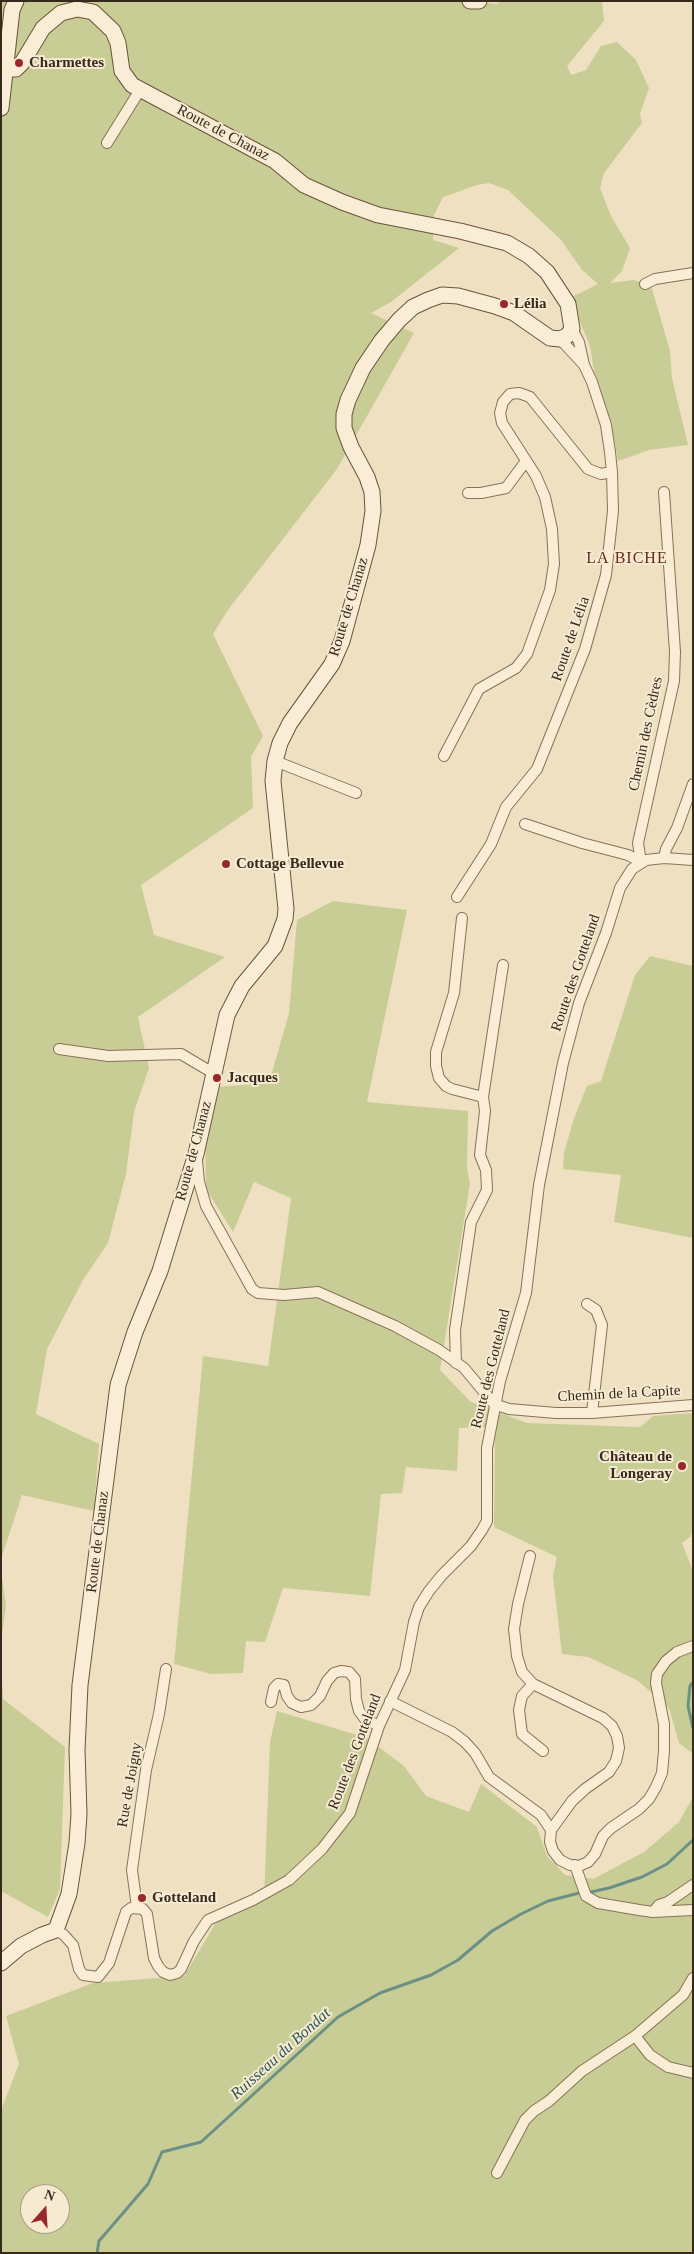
<!DOCTYPE html>
<meta charset="utf-8">
<style>
body{margin:0}
#map{position:relative;width:694px;height:2254px;overflow:hidden;background:#efe0c2;font-family:Georgia,serif}
canvas{display:block}
.frame{position:absolute;inset:0;border:2px solid #38291d;pointer-events:none}
.north{position:absolute;left:20px;top:2184px;width:50px;height:50px;box-sizing:border-box;background:#f6ead1;border:1px solid #aa9d89;border-radius:50%;rotate:19deg;font-size:14px;font-weight:700;line-height:20px;text-align:center;color:#38291d}
.north::after{content:'';display:block;margin:auto;width:18px;height:22px;background:#99272c;clip-path:polygon(50% 0,100% 100%,50% 72%,0 100%)}
</style>
<div id="map">
<canvas width="694" height="2254"></canvas>
<div class="frame"></div>
<div class="north">N</div>
</div>
<script>
const ctx = document.querySelector('canvas').getContext('2d');
ctx.lineJoin = 'round';
function paint(path, color) { ctx.fillStyle = color; ctx.fill(path, 'evenodd'); }
const toPath = rows => new Path2D(rows.map(r => 'M' + r).join(''));
function strokePath(path, color, width, dash) { ctx.strokeStyle = color; ctx.lineWidth = width; ctx.lineCap = dash ? 'butt' : 'round'; ctx.setLineDash(dash || []); ctx.stroke(path); }
function label(font, color, halo, rows, align = 'center') {
  ctx.font = font + ' Georgia,serif'; ctx.lineWidth = 4; ctx.setLineDash([]); ctx.textBaseline = 'middle'; ctx.strokeStyle = halo; ctx.fillStyle = color; for (const [text, x, y, turn = 0] of rows) {
    ctx.save(); ctx.translate(x, y); ctx.rotate((+turn || 0) * Math.PI / 180); ctx.textAlign = isNaN(turn) ? turn : align; if (halo) ctx.strokeText(text, 0, 0); ctx.fillText(text, 0, 0); ctx.restore();
  }
}
paint(toPath([
 [1,1,472,1,497,4,501,1,602,1,604,21,567,66,571,75,586,70,601,46,617,42,636,60,649,88,640,114,642,123,604,173,600,188,611,216,630,248,622,271,610,283,633,280,651,285,670,351,672,378,688,445,649,450,618,461,614,437,594,371,590,346,570,298,598,284,582,270,561,240,508,190,489,183,477,185,443,197,434,215,433,240,459,248,391,302,371,313,414,333,337,469,228,610,213,634,263,736,251,757,253,808,141,885,154,935,225,957,138,1017,149,1068,134,1112,126,1174,108,1243,83,1280,47,1349,36,1414,99,1444,94,1511,22,1495,1,1559],
 [333,901,407,910,367,1102,468,1111,467,1169,470,1183,440,1370,471,1402,527,1423,640,1427,653,1416,693,1413,693,1530,690,1537,682,1543,693,1571,693,1754,679,1743,669,1708,637,1680,588,1657,562,1654,553,1576,557,1557,494,1527,495,1427,459,1428,457,1471,406,1467,402,1493,381,1494,370,1596,283,1588,265,1642,246,1641,243,1673,211,1674,174,1664,203,1356,268,1366,291,1198,254,1182,233,1232,206,1189,205,1126,216,1087,269,1083,289,1013,297,920],
 [650,956,693,966,693,1238,614,1222,621,1175,563,1169,564,1153,574,1118,587,1086,601,1081,635,975],
 [1,1570,6,1605,1,1643],
 [1,1664,3,1699,65,1747,60,1889,48,1917,1,1891],
 [277,1711,367,1738,404,1766,426,1796,469,1812,481,1784,537,1827,547,1856,565,1875,593,1879,644,1852,679,1822,693,1797,693,2253,1,2253,1,2110,19,2064,6,2016,93,1983,184,1976,217,1921,264,1900,270,1742],
 [30,2194,60,2194,60,2224,30,2224]
]), '#c8cd95');
strokePath(toPath([
 [693,1682,690,1686,688,1706,693,1728],
 [591,1892,609,1888,642,1877,667,1864,693,1840],
 [97,2253,99,2241,148,2184,162,2152,201,2142,338,2017,380,1993,431,1975,458,1960,492,1931,521,1914,548,1901,579,1893]
]), '#6b9085', 3);
const street = toPath([
 [107,143,140,90],
 [645,284,655,279,693,273],
 [560,339,584,365],
 [468,493,481,493,506,488,526,461],
 [444,756,479,689,516,668,527,654,550,590,554,564,552,529,545,497,536,476,502,423,500,413,503,402,510,394,519,393,530,397,588,469,601,474,612,472],
 [275,761,356,793],
 [525,824,582,843,628,855,641,862],
 [664,858,666,849,677,828,693,784],
 [641,862,638,843,674,681,675,652,664,492],
 [457,897,491,844,506,807,537,769,585,649,606,575,613,511,612,472,610,452,606,425,592,382,584,365,579,342,572,329],
 [59,1049,108,1056,181,1054,213,1073],
 [483,1097,503,965],
 [197,1160,199,1182,206,1206,252,1289,258,1293,284,1295,318,1292,395,1326,439,1350,464,1368,494,1404,509,1409,556,1413,592,1413,693,1405],
 [587,1304,596,1310,602,1325,592,1413],
 [456,1363,455,1330,471,1222,487,1190,486,1170,480,1155,485,1111,483,1097,452,1089,446,1086,439,1078,436,1066,436,1052,454,993,462,918],
 [530,1556,518,1604,514,1629,517,1656,522,1672,533,1684,603,1718,612,1726,617,1736,619,1748,616,1761,609,1772,585,1789,572,1801,551,1830,550,1842,553,1851,560,1860,570,1865,579,1866,588,1862,595,1854,603,1836,611,1828,639,1809,649,1799,656,1787,662,1773,664,1751,664,1724,656,1683,657,1674,666,1661,677,1652,693,1646],
 [533,1684,522,1696,519,1710,522,1734,543,1751],
 [390,1701,452,1732,465,1742,475,1753,489,1777,541,1815,551,1830],
 [271,1702,274,1688,278,1684,284,1685,287,1696,292,1703,301,1707,311,1705,320,1696,327,1681,334,1673,341,1671,349,1672,355,1679,356,1699,359,1711,365,1719,379,1726],
 [575,1865,586,1896,598,1903,639,1910,653,1912,659,1905,668,1902,693,1885],
 [137,1907,132,1870,146,1770,159,1714,166,1669],
 [653,1912,693,1910],
 [56,1930,64,1935,73,1945,79,1969,83,1975,98,1977,109,1963,126,1912,131,1908,143,1909,147,1914,154,1958,158,1966,163,1972,170,1975,177,1973,181,1969,194,1941,208,1920,253,1900,289,1880,322,1849,350,1813,379,1726,405,1670,414,1622,419,1607,429,1591,442,1575,471,1546,482,1530,487,1521,487,1448,500,1381,526,1293,539,1185,563,1063,579,1003,606,933,620,888,632,869,646,860,664,858,693,860],
 [635,2036,650,2055,668,2067,693,2073],
 [497,2173,525,2120,534,2111,549,2101,582,2071,635,2036,683,1995,693,1978]
]);
const secondary = toPath([
 [470,1,479,1],
 [1,108,12,10,16,1],
 [1,1963,21,1946,42,1935,56,1930,69,1894,77,1843,79,1814,77,1750,80,1685,118,1385,135,1332,160,1271,196,1154,227,1015,242,986,275,946,285,919,286,909,273,781,275,761,280,743,290,723,332,664,342,641,368,545,373,511,372,492,367,477,351,447,344,428,344,414,348,400,363,368,382,340,399,320,413,307,428,300,442,295,458,296,495,306,514,313,550,338,560,339,567,336,572,329,568,304,547,272,529,256,507,243,460,231,378,215,342,202,304,185,275,161,132,85,122,71,118,43,113,31,93,12,77,9,61,13,43,28,22,63,16,69,5,69]
]);
strokePath(street, '#897159', 12);
strokePath(secondary, '#6b523c', 17);
strokePath(street, '#f9edd5', 10);
strokePath(secondary, '#f9edd5', 15);
for (const [x, y, r, color] of [
 [19,63,5,"#99272c"],
 [504,304,5,"#99272c"],
 [226,864,5,"#99272c"],
 [217,1078,5,"#99272c"],
 [682,1466,5,"#99272c"],
 [142,1898,5,"#99272c"]
]) { const dot = new Path2D(); dot.arc(x, y, r, 0, 2 * Math.PI); ctx.fillStyle = color; ctx.fill(dot); strokePath(dot, '#f6ead1', 2); }
label('bold 15px', '#38291d', '#f6ead1', [
 ["Charmettes",29,63],
 ["Lélia",514,304],
 ["Cottage Bellevue",236,864],
 ["Jacques",227,1078],
 ["Château de",672,1457,"right"],
 ["Longeray",672,1474,"right"],
 ["Gotteland",152,1898]
], 'left');
label('15px', '#38291d', '#f6ead1', [
 ["Route de Chanaz",223,133,28],
 ["Route de Chanaz",349,607,-73],
 ["Route de Lélia",571,639,-71],
 ["Chemin des Cèdres",646,734,-78],
 ["Route des Gotteland",576,973,-71],
 ["Route de Chanaz",194,1151,-75],
 ["Route des Gotteland",491,1369,-76],
 ["Chemin de la Capite",619,1394,-3],
 ["Route de Chanaz",98,1542,-83],
 ["Route des Gotteland",355,1752,-69],
 ["Rue de Joigny",130,1785,-80]
]);
ctx.letterSpacing = '1px';
label('16px', '#66291c', '#f6ead1', [
 ["LA BICHE",627,559]
]);
ctx.letterSpacing = '0px';
label('italic 16px', '#2c5854', '#f6ead1', [
 ["Ruisseau du Bondat",281,2054,-42]
]);
</script>
